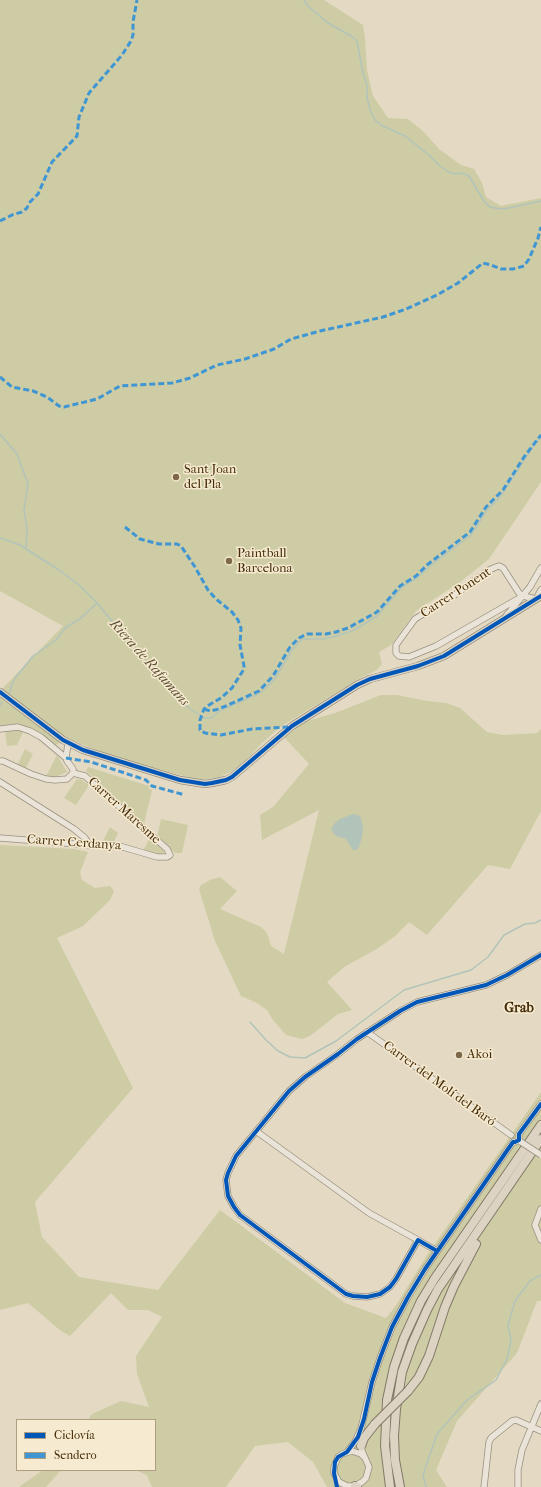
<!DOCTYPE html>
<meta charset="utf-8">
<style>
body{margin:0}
#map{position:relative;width:541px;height:1487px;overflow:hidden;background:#e4dac3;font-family:"IM FELL French Canon",serif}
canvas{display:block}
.legend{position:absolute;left:16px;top:1419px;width:140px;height:52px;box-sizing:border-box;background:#f6ead0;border:1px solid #af9e80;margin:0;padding:5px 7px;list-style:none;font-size:12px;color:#452c09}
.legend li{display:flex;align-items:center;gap:8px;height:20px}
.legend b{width:20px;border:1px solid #af9e80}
</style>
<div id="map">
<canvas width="541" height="1487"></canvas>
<ul class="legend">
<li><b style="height:5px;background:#0057b8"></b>Ciclovía</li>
<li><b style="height:5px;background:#4096d2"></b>Sendero</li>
</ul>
</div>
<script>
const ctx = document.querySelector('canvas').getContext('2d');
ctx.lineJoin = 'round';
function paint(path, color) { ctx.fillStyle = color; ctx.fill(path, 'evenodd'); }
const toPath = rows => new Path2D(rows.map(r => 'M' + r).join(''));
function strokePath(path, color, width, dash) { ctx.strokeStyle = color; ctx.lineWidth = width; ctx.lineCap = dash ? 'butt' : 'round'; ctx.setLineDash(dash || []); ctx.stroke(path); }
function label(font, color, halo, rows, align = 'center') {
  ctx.font = font + ' "IM FELL French Canon",serif'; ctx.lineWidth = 3; ctx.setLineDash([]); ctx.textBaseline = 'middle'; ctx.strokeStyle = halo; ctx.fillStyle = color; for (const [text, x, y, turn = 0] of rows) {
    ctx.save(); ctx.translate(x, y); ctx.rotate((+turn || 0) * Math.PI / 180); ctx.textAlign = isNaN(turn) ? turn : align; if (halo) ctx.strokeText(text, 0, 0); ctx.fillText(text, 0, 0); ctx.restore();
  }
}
paint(toPath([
 [0,0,324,0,363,25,365,38,367,70,373,96,388,118,408,119,423,131,439,149,461,165,474,169,482,183,486,197,501,206,541,198,541,482,489,559,460,582,416,611,391,645,379,652,382,664,377,670,362,677,280,727,262,743,248,758,232,771,218,778,198,780,114,757,67,738,56,745,38,732,26,727,13,724,0,726,0,691,63,626,0,591],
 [381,695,397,695,427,701,446,703,460,708,487,732,503,735,537,733,541,729,541,811,510,869,488,865,427,935,409,922,394,937,375,950,344,967,327,982,352,1010,338,1014,310,1036,302,1039,286,1035,273,1020,267,1010,257,1003,241,996,215,941,199,889,201,885,210,880,220,877,237,891,220,909,261,927,267,933,271,946,284,954,319,810,262,840,260,815,273,807,309,764,284,737,307,721,335,713],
 [18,729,24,730,17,745,7,746,5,730],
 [25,749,33,754,26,768,18,764],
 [57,755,67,772,55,777,46,776],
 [88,767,149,786,149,789,152,790,144,824,86,771],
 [77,779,82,780,89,785,76,805,64,798],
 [161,819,188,825,182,853,175,853,157,837],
 [110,827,118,833,113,843,102,843],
 [149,839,164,850,164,853,158,854,143,851],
 [0,845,74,849,88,852,80,872,82,880,95,888,110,886,114,891,110,900,83,926,57,938,133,1088,35,1202,42,1237,79,1277,158,1290,220,1210,345,1303,386,1318,395,1307,427,1255,541,1092,541,1301,537,1301,517,1353,457,1421,436,1470,447,1487,327,1487,313,1462,288,1442,255,1446,226,1487,152,1487,147,1475,135,1470,155,1470,155,1420,88,1420,92,1414,121,1401,149,1407,137,1374,136,1356,162,1317,148,1310,128,1310,111,1293,70,1336,61,1331,28,1303,0,1310],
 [43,1470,61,1470,46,1487,19,1487]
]), '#cdcca5');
paint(toPath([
 [353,814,358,815,361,818,363,828,362,837,359,847,356,850,353,850,346,839,336,836,331,829,335,823,340,819]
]), '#b2c4b9');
strokePath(toPath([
 [304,0,308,6,328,23,351,36,357,41,363,73,367,85,367,97,370,110,375,120,381,125,405,136,429,155,440,166,449,172,455,174,462,173,469,176,484,201,490,207,501,209,509,208,541,201],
 [0,434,17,454,28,484,24,510,27,529,26,549],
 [0,538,20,545,59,570,79,585,97,603,161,681,177,694,186,706,204,718,211,718,221,710,258,694,264,690,274,680,292,650,302,639,323,639,337,636,354,630,377,616,402,587,418,577,430,566,471,535,487,510,500,497,534,445,541,436],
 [10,692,12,684,16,677,33,656,56,640,65,628,81,618,96,604],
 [0,705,2,702],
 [250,1022,266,1040,278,1051,290,1057,305,1058,336,1041,404,990,471,970,488,957,504,935,525,924,535,923,541,920],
 [426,1487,423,1475,437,1434,467,1400,496,1380,507,1359,511,1341,508,1325,515,1301,530,1281,541,1275]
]), '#b2c4b9', 1.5);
const minor = toPath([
 [523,596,436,646,409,657,399,656,396,653,396,645,415,619,456,594,489,570,496,567,499,566,503,568,519,593,523,596,536,599,541,590],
 [506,616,530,587,541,568],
 [0,729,18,727,30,731,41,737,66,758,67,761,73,769,73,773,67,779,55,780,46,779,31,774,3,761,0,761],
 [66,758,68,743],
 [0,782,74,829,85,838,90,845],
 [0,838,90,845,116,845,157,857,167,857,170,855,167,849,85,776,73,773],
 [367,1032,511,1135],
 [256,1131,369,1213,418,1240],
 [519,1140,519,1134,541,1104],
 [541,1209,535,1225,541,1240],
 [437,1251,418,1240,396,1279,390,1287,380,1294,367,1297,353,1296,346,1294,240,1215,234,1207,228,1196,226,1180,228,1173,236,1156,289,1091,305,1077,338,1054,357,1039,400,1011,417,1002,486,985,507,975,541,955],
 [361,1444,362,1451,369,1467,366,1478,362,1482,355,1486,347,1486,339,1482,334,1473,334,1467,338,1457,342,1454,352,1451,361,1454,364,1457],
 [347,1452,355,1442,361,1429,372,1382,380,1358,392,1327,408,1297,425,1269,513,1142,515,1142,519,1140],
 [484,1487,489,1442,491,1438,512,1421,516,1420,541,1431],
 [518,1487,518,1470,522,1450,541,1404]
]);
const major = toPath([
 [0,692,63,740,83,750,180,780,205,784,212,783,226,780,232,777,292,726,357,685,370,679,418,666,444,656,541,596]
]);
const highway = toPath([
 [408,1391,419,1377,429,1356,445,1307,454,1286,476,1244],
 [361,1446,364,1438,375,1424],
 [355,1486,357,1487],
 [390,1487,385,1446,387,1400,394,1367,404,1338,421,1301,435,1278,541,1125],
 [400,1487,395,1460,394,1436,396,1409,402,1372,412,1344,427,1310,438,1289,541,1139]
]);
strokePath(minor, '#99907f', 7);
strokePath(major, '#827967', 8);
strokePath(highway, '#827967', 10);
strokePath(minor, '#e9e3d8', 5.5);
strokePath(major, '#dcd3c3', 7);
strokePath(highway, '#dcd3c3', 8);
const minorBridge = toPath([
 [521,1142,541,1155]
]);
const highwayBridge = toPath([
 [375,1424,408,1391]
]);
strokePath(minorBridge, '#99907f', 7, []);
strokePath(highwayBridge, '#827967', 10, []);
strokePath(minorBridge, '#e9e3d8', 5.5);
strokePath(highwayBridge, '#dcd3c3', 8);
strokePath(toPath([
 [0,221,12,215,22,212,27,208,29,203,38,194,52,162,77,136,79,117,89,93,122,55,131,41,133,35,133,22,137,0],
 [0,377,12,387,33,391,47,397,59,406,64,407,97,399,120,386,172,383,190,378,217,365,245,359,274,349,291,339,320,331,383,317,406,309,437,295,458,283,483,263,491,265,501,269,513,269,524,266,529,259,538,238,541,227],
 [125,527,140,539,159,544,177,544,181,546,195,567,208,590,216,599,232,612,238,620,241,628,240,645,244,666,244,669,232,688,221,698,209,705,204,709,200,720,200,730,205,733,221,735,252,729,288,727],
 [204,709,210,711,219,709,259,691,273,676,290,647,299,638,307,634,326,634,336,632,348,628,377,612,400,586,416,576,427,565,470,532,486,507,503,490,524,457,541,435],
 [66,758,91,762,146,780,152,786,185,795]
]), '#4096d2', 3, [6, 3]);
strokePath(toPath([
 [0,692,63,740,83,750,180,780,205,784,212,783,226,780,232,777,292,726,357,685,370,679,418,666,444,656,541,596],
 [437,1251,418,1240,396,1279,390,1287,380,1294,367,1297,353,1296,346,1294,240,1215,234,1207,228,1196,226,1180,228,1173,236,1156,289,1091,305,1077,338,1054,357,1039,400,1011,417,1002,486,985,507,975,541,955],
 [337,1487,334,1473,335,1462,338,1457,347,1452,358,1437,364,1419,372,1382,380,1358,392,1327,408,1297,425,1269,513,1142,515,1142,519,1140,519,1134,541,1104]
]), '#0057b8', 4);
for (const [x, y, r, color] of [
 [176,477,4,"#7d694a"],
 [229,561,4,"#7d694a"],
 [459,1055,4,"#7d694a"]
]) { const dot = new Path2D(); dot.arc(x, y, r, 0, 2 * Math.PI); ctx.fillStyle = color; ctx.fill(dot); strokePath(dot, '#f6ead0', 1.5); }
label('13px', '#452c09', '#f6ead0', [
 ["Sant Joan",184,470],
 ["del Pla",184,485],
 ["Paintball",237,554],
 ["Barcelona",237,569],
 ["Akoi",467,1055]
], 'left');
label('13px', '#452c09', '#f6ead0', [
 ["Carrer Ponent",456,593,-33],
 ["Carrer Maresme",124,811,42],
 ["Carrer Cerdanya",74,843,4],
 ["Carrer del Molí del Baró",439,1084,36]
]);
label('italic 14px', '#5b5034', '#f6ead0', [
 ["Riera de Rafamans",149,663,48]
]);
label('bold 14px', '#452c09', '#f6ead0', [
 ["Grab",519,1009]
]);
</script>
